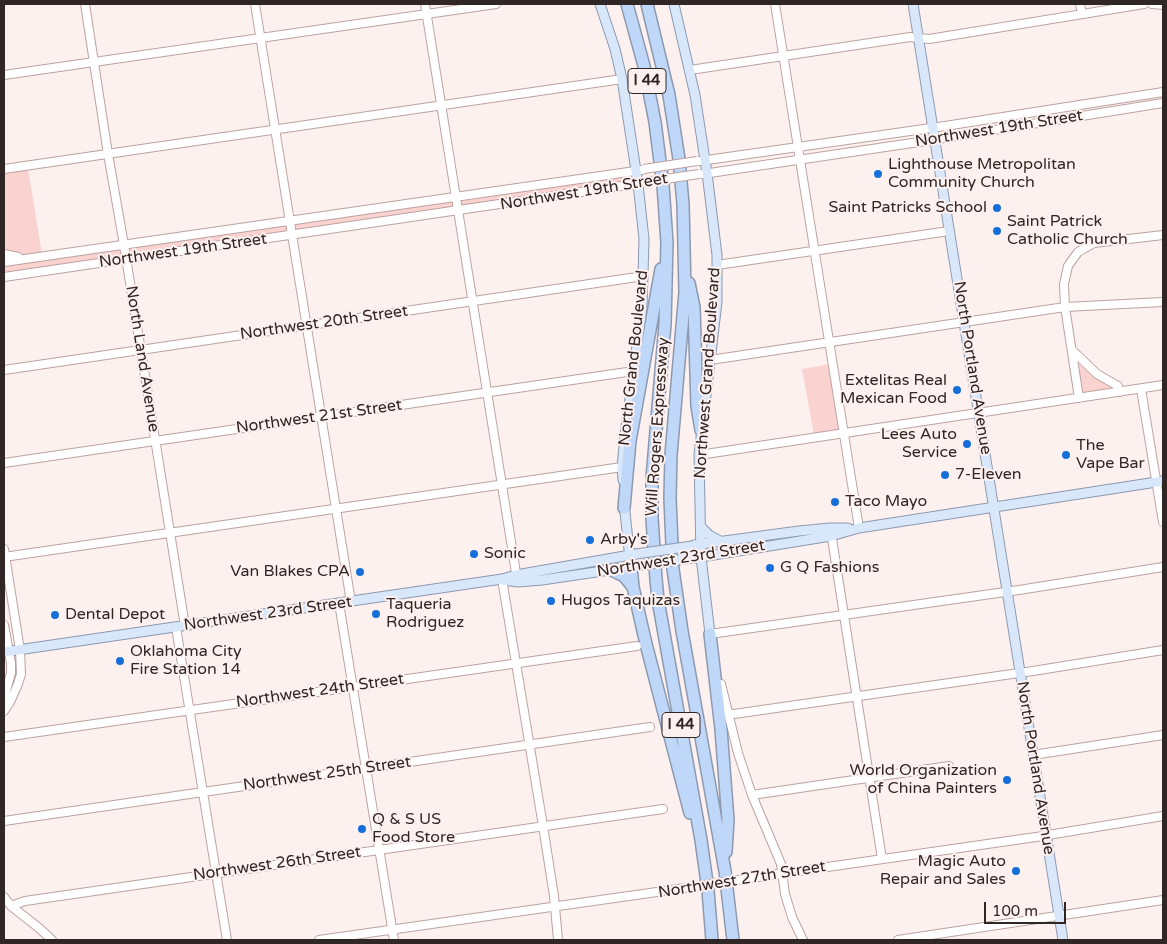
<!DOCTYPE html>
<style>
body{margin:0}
#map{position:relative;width:1167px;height:944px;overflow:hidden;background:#fdf1f0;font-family:"Varela Round",sans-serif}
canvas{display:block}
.frame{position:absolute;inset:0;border:5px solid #312626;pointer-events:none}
.scale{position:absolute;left:984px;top:902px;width:82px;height:22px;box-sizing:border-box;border:2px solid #312626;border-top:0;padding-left:6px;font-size:15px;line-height:18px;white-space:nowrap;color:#312626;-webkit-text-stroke:4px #fdf1f0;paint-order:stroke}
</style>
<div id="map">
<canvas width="1167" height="944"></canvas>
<div class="frame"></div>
<div class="scale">100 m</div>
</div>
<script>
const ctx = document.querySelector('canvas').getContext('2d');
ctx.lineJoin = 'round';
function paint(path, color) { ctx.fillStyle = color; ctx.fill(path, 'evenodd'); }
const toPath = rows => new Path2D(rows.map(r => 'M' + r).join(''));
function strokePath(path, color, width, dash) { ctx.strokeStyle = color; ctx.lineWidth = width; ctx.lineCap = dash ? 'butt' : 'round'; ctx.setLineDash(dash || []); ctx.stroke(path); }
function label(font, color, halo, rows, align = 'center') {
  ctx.font = font + ' "Varela Round",sans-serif'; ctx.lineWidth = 4; ctx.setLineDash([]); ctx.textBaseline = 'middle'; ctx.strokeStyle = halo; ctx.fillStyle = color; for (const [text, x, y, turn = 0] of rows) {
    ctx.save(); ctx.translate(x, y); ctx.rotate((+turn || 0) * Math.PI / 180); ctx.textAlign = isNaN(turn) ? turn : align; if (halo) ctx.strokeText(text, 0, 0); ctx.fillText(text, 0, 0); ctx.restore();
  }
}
paint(toPath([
 [28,169,42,254,19,255,4,251,4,173],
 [631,175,633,181,463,207,460,205,459,199],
 [453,200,453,208,297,231,294,229,294,223],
 [285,223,287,226,287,231,286,233,131,256,128,254,127,248,129,246],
 [119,248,121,249,122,255,120,257,4,274,4,265],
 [830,364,839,426,837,431,814,435,802,369],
 [1078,365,1080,365,1093,376,1111,386,1112,387,1110,390,1086,394,1082,391]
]), '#fad3d1');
const minor = toPath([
 [85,4,108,154,124,245,185,626],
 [255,4,351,602],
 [425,4,517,579],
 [775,4,859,528],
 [1080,4,1082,14],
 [1152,4,1163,5],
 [690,70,910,37,929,39,1144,4],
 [4,75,496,4],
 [700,161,945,126,1163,92],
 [4,169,622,79],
 [703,174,919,142,1163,103],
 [4,254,18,257],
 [4,262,642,170],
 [717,265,949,231],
 [4,277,642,183],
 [1072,350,1097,374,1118,386,1120,392],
 [710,360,1065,307,1163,302],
 [4,370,644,276],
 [1141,389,1163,522],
 [1079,398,1065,307,1064,284,1068,266,1078,252,1094,243,1163,235],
 [699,455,1163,385],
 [4,463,634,371],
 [831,532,882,859],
 [4,549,20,650,21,674,18,684,10,702,4,711],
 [4,557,622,467],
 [502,579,543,826,554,896,558,940],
 [339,603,394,940],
 [4,625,11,663,11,673,4,698],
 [176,627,227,940],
 [711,638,710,634,1019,590,1163,567],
 [721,684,738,753,752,795,781,864,785,894,792,917,803,940],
 [727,715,1033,671,1163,650],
 [4,737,637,646],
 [1033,755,1163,735],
 [752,795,949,766],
 [4,821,650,727],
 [751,878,1036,837,1163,816],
 [4,897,11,906,39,928,52,940],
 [11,906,25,901,663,809],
 [319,940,685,888],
 [898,940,1163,900]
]);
const major = toPath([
 [600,4,615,49,622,79,638,184,644,239,642,308,625,435,622,467,623,480],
 [674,4,695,95,707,173,717,255,717,302,699,455,701,557,710,634],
 [913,4,1063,940],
 [624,503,630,559],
 [701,527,709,535,722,542],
 [694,545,799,531,830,528,848,528],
 [695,558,831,536,859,528,1163,481],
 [503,580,518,582,542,580,637,566],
 [4,652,502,579,516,575,636,554]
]);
const highway = toPath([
 [627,4,644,66,655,122,663,185,667,243,665,324,652,478,652,518,656,579,658,600,701,840,708,890,712,940],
 [647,4,669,95,679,159,683,204,685,292,671,455,670,498,673,569,682,631,725,871,733,940],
 [689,283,694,307,697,406,701,430],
 [624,508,630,441,661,269],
 [631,567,633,587,646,644,690,813],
 [611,570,624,576,633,587],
 [710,634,721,729,728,820,726,852]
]);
strokePath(minor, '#bda2a0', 10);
strokePath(major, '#8d99ae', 11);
strokePath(highway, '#8d99ae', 14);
strokePath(minor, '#fff', 8);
strokePath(major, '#d9e7fb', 9);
strokePath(highway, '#bfd7f8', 11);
const minorBridge = toPath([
 [644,169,697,161],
 [645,182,699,174],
 [685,888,751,878]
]);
const majorBridge = toPath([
 [636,554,692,546],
 [637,566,692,558]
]);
strokePath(minorBridge, '#bda2a0', 10, []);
strokePath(majorBridge, '#8d99ae', 11, []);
strokePath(minorBridge, '#fff', 8);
strokePath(majorBridge, '#d9e7fb', 9);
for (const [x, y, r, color] of [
 [878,174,5,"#156fd9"],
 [997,208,5,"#156fd9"],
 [997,231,5,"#156fd9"],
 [957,390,5,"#156fd9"],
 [967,444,5,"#156fd9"],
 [1066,455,5,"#156fd9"],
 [945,475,5,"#156fd9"],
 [835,502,5,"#156fd9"],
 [590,540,5,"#156fd9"],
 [474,554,5,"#156fd9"],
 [770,568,5,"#156fd9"],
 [360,572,5,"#156fd9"],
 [551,601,5,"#156fd9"],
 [376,614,5,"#156fd9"],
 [55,615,5,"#156fd9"],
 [120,661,5,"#156fd9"],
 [1007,780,5,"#156fd9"],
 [362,829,5,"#156fd9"],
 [1016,871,5,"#156fd9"]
]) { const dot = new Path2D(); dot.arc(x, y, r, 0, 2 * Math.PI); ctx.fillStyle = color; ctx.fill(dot); strokePath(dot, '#fdf1f0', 2); }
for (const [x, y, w] of [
 [647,81,38],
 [681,725,38]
]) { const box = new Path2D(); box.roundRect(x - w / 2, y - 12.5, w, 25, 4); ctx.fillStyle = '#fdf1f0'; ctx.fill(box); strokePath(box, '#312626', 1); }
label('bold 15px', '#312626', null, [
 ["I 44",647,81],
 ["I 44",681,725]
]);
label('16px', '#312626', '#fdf1f0', [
 ["Northwest 19th Street",999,129,-9],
 ["Northwest 19th Street",584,192,-9],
 ["Northwest 19th Street",183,251,-8],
 ["Northwest 20th Street",324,323,-8],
 ["North Grand Boulevard",634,358,-84],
 ["North Land Avenue",142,359,81],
 ["North Portland Avenue",972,368,81],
 ["Northwest Grand Boulevard",708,373,-86],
 ["Northwest 21st Street",319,417,-8],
 ["Will Rogers Expressway",658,427,-86],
 ["Northwest 23rd Street",681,559,-9],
 ["Northwest 23rd Street",268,614,-8],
 ["Northwest 24th Street",320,691,-8],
 ["North Portland Avenue",1035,768,81],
 ["Northwest 25th Street",327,774,-8],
 ["Northwest 26th Street",277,864,-8],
 ["Northwest 27th Street",742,880,-9]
]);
label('16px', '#312626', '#fdf1f0', [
 ["Lighthouse Metropolitan",888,165],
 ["Community Church",888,183],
 ["Saint Patricks School",987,208,"right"],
 ["Saint Patrick",1007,222],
 ["Catholic Church",1007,240],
 ["Extelitas Real",947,381,"right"],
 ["Mexican Food",947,399,"right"],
 ["Lees Auto",957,435,"right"],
 ["Service",957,453,"right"],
 ["The",1076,446],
 ["Vape Bar",1076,464],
 ["7-Eleven",955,475],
 ["Taco Mayo",845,502],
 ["Arby's",600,540],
 ["Sonic",484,554],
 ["G Q Fashions",780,568],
 ["Van Blakes CPA",350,572,"right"],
 ["Hugos Taquizas",561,601],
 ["Taqueria",386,605],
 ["Rodriguez",386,623],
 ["Dental Depot",65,615],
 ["Oklahoma City",130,652],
 ["Fire Station 14",130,670],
 ["World Organization",997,771,"right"],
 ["of China Painters",997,789,"right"],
 ["Q & S US",372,820],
 ["Food Store",372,838],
 ["Magic Auto",1006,862,"right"],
 ["Repair and Sales",1006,880,"right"]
], 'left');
</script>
